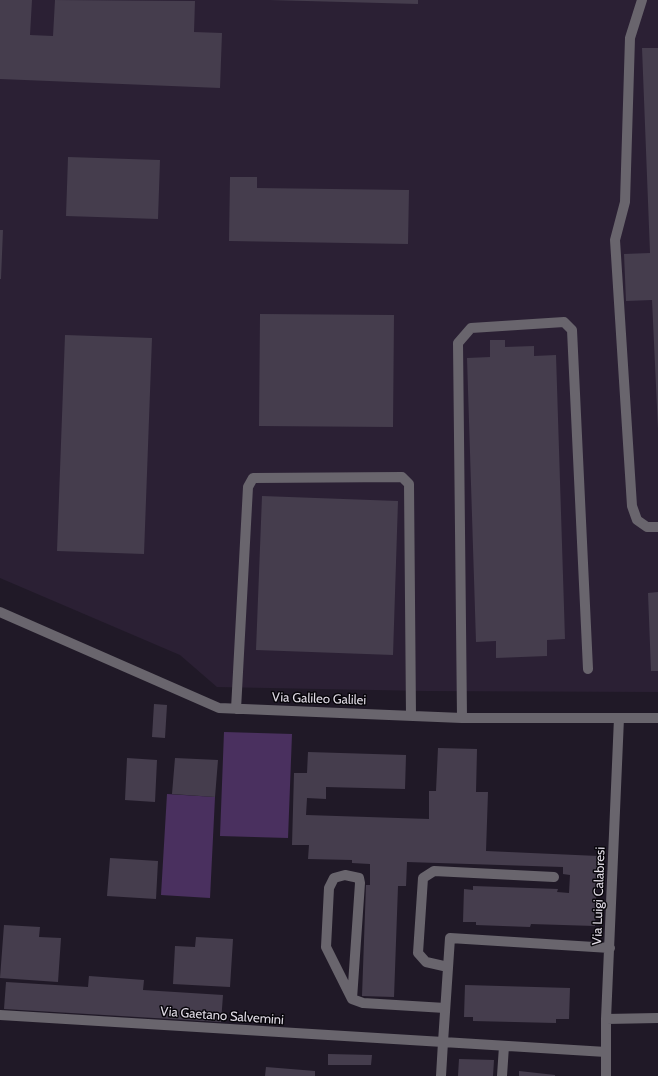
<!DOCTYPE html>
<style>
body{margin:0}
canvas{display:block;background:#201927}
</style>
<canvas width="658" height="1076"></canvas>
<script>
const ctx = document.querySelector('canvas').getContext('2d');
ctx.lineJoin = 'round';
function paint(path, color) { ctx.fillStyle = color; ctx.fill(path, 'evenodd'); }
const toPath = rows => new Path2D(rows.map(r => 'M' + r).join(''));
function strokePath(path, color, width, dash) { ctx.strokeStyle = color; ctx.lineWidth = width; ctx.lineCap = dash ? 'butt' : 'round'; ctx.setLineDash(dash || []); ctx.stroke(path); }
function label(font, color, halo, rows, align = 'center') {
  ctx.font = font + ' Cabin,sans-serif'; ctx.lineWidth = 3; ctx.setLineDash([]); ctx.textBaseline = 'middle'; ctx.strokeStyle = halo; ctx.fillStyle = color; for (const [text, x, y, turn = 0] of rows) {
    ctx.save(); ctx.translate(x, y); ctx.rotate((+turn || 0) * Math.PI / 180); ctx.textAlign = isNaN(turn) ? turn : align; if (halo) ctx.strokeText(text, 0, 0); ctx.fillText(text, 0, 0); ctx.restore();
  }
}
paint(toPath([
 [0,0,658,0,658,692,426,691,217,687,180,655,0,578]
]), '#2b2034');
paint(toPath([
 [224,732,292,734,288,838,220,836],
 [167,794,215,797,210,898,161,895]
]), '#4a305f');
paint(toPath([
 [0,0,32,0,30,35,53,36,55,0,195,1,194,32,222,33,220,88,0,79],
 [269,0,418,0,418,4],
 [642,48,658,48,658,429,652,300,626,301,624,254,650,253],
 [68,157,160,160,158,219,66,216],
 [230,177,257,177,257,188,409,190,408,244,229,241],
 [0,230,3,230,1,279,0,279],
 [260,314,394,315,393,427,259,426],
 [65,335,152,338,144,554,57,551],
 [490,340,505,340,505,347,534,346,534,356,556,355,565,639,547,640,547,656,496,658,496,641,476,642,467,358,490,357],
 [262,496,398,501,393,655,256,650],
 [658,592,658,671,651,671,648,593],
 [154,704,167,705,165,738,152,737],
 [438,748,477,749,476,792,488,792,486,851,598,856,595,926,531,924,530,927,476,925,476,922,463,922,464,889,473,890,473,886,558,889,557,892,569,893,570,875,563,874,563,867,407,862,406,886,398,886,394,997,362,996,366,885,370,885,370,864,352,863,352,860,308,859,309,845,292,845,294,773,307,773,308,752,406,755,405,789,326,787,326,799,307,798,306,815,429,819,429,791,436,791],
 [127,758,157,760,155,802,125,800],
 [175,758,218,760,215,797,172,794],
 [110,858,158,861,156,899,107,896],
 [4,925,40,927,39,937,61,938,58,982,0,978],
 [196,937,233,939,230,987,173,984,175,946,195,947],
 [89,976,144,980,143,990,223,995,221,1022,4,1009,6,982,88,987],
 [465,985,570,988,569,1019,556,1019,556,1023,473,1021,473,1017,464,1017],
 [328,1054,372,1055,371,1065,328,1065],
 [459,1059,494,1060,493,1076,458,1076],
 [266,1067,315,1071,315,1076,265,1076],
 [519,1071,555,1075,555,1076,519,1076]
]), '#453d4d');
strokePath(toPath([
 [642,0,630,38,625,202,615,240,632,506,637,520,647,527,658,527],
 [0,612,219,708,462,718,658,718],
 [236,709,248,487,253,478,402,477,409,484,411,716],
 [462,718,458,343,471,328,564,322,572,330,588,669],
 [448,967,426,962,418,953,423,878,434,871,554,877],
 [352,999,360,883,359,878,345,875,334,878,329,888,326,947,352,999,363,1003,445,1008],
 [0,1015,443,1042,450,938,610,948],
 [606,1019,658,1018],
 [441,1076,443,1042,606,1052],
 [502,1076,504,1046],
 [606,1076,606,1019,619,718]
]), '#69656d', 10);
label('13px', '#e0dbe5', '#08060b', [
 ["Via Galileo Galilei",319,699,2],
 ["Via Luigi Calabresi",599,896,-88],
 ["Via Gaetano Salvemini",222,1016,4]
]);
</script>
